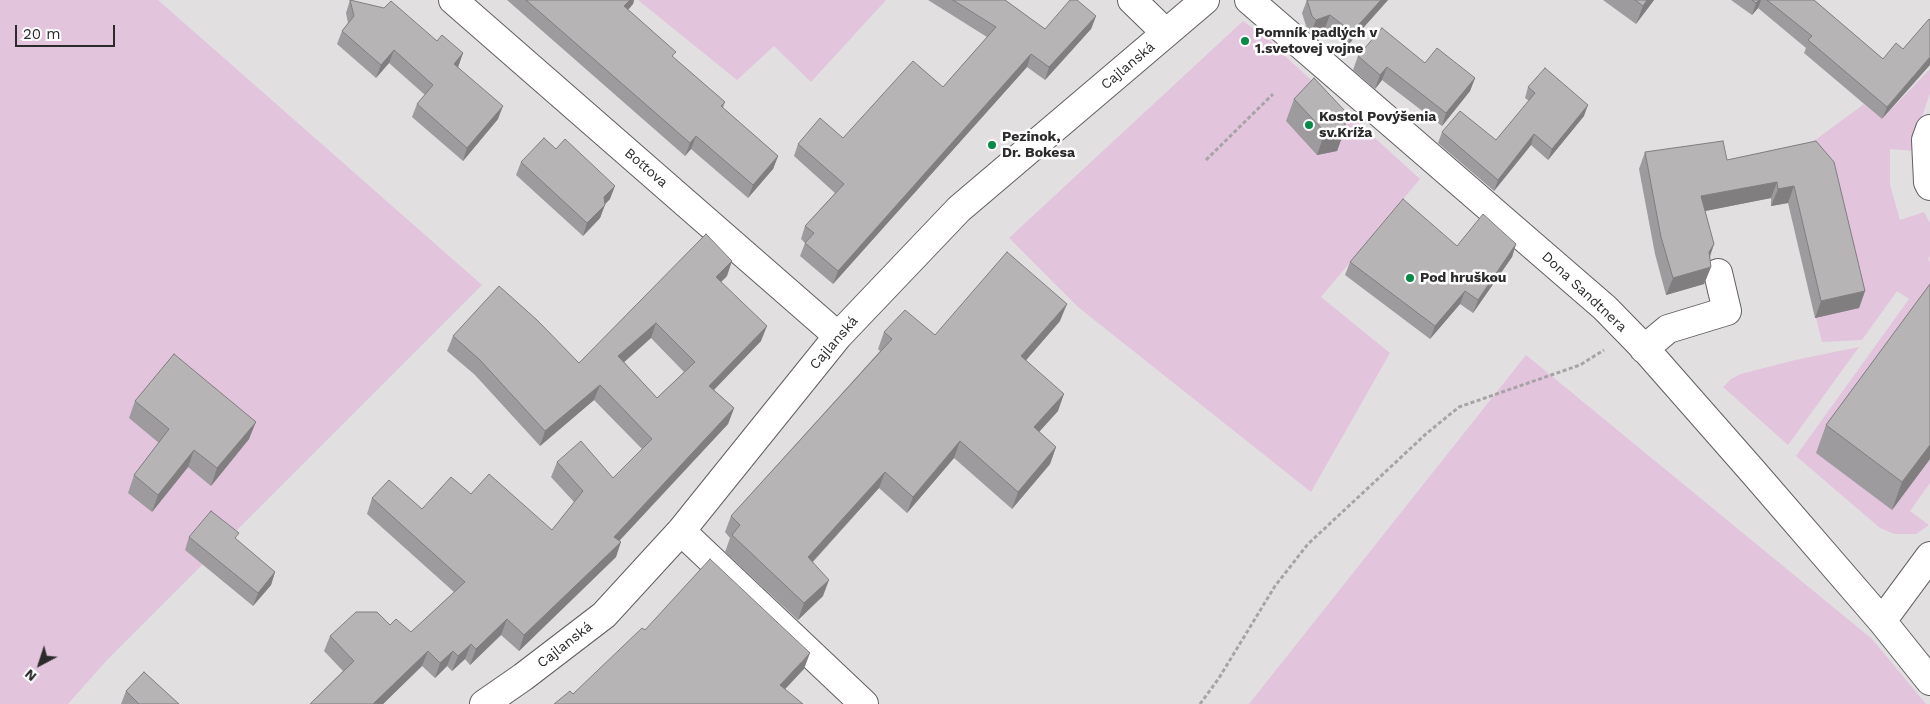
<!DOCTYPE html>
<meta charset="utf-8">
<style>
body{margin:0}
#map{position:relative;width:1930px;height:704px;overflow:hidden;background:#e2dfe1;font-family:"Work Sans",sans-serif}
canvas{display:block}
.north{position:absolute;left:15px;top:639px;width:50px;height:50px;-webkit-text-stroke:4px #fff;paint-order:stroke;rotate:220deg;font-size:14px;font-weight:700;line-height:20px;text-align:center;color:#2c2b2c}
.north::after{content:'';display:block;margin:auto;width:18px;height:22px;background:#2c2b2c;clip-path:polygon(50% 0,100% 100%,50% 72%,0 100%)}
.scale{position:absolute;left:15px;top:25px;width:100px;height:22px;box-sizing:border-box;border:2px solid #2c2b2c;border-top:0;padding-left:6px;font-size:15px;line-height:18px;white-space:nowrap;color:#2c2b2c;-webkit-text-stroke:4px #fff;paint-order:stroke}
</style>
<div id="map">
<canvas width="1930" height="704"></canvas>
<div class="north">N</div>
<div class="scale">20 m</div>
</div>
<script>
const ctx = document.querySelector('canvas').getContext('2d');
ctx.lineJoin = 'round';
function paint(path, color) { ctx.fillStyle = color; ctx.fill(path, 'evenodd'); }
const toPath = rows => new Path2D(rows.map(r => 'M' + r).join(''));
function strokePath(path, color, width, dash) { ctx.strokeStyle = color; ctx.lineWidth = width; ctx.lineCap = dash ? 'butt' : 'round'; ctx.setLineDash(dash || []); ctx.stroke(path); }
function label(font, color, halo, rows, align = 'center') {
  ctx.font = font + ' "Work Sans",sans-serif'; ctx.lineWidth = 5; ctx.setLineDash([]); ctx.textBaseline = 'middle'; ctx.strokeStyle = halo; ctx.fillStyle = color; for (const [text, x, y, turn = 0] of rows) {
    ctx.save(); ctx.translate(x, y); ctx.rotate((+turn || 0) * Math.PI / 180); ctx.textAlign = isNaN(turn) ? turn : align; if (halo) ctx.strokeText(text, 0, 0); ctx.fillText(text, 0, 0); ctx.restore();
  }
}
paint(toPath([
 [0,0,158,0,482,285,107,660,68,704,0,704],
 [638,0,886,0,811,82,774,46,737,80],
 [1243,21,1277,46,1275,47,1420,179,1321,297,1390,353,1311,492,1078,307,1009,238],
 [1930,69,1930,93,1919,125,1916,151,1890,149,1890,185,1900,220,1924,212,1930,223,1930,256,1928,259,1930,262,1930,298,1892,509,1930,459,1930,483,1910,511,1929,525,1916,534,1895,534,1880,528,1796,456,1909,299,1897,291,1862,340,1822,342,1816,318,1803,149,1864,104,1882,119],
 [1859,347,1788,445,1723,387,1731,379,1741,374,1795,360],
 [1526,355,1872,639,1926,704,1249,704]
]), '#e2c4dd');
const minor = toPath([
 [453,0,838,336],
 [1132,0,1166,33],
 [1249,0,1605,308,1646,350,1755,474,1882,621,1930,681],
 [1930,129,1926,140,1928,182,1930,186],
 [1644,349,1668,329,1727,311,1718,273],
 [681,531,864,704],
 [1882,621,1930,556],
 [484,704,523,677,604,615,681,531,838,336,959,209,1205,0]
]);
strokePath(minor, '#615f61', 30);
strokePath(toPath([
 [1206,160,1273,94],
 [1200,704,1219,678,1275,586,1308,544,1427,433,1459,407,1580,365,1604,350]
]), '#a7a4a6', 3, [4, 2.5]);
strokePath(minor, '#fff', 28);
paint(toPath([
 [350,0,463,53,458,67,498,119,463,161,412,117,417,104,425,95,389,63,376,78,337,44,342,31,348,23,346,13],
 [507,0,634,0,633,4,628,10,674,58,725,102,723,108,778,156,773,169,748,198,691,149,685,156],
 [928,0,1005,0,1045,29,1096,16,1091,29,1045,80,1027,67,833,284,800,256,805,243,801,239,805,226,835,193,794,156,798,144,843,138,943,87,987,37],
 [1307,0,1388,0,1348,45,1325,28,1311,33,1307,29,1302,13],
 [1603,0,1654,0,1636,24],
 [1731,0,1814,0,1883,59,1903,49,1929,19,1882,119,1804,53,1806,48,1758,8,1752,15],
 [1358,56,1425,63,1475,78,1470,91,1442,126,1382,80,1375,89,1353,70],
 [1528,87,1584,116,1548,160,1531,145,1494,191,1438,143,1442,132,1496,140,1529,101,1525,98],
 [1294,99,1345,129,1337,151,1317,155,1286,121],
 [1816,141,1865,291,1859,308,1815,318,1788,203,1771,206,1771,198,1705,211,1714,244,1710,257,1711,267,1704,284,1666,295,1655,254,1639,169,1645,152,1727,160],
 [556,149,610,199,605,204,600,218,583,236,516,175,521,162],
 [1516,244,1512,257,1473,313,1460,304,1430,339,1345,275,1350,262,1457,246],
 [727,276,721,282,761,341,714,390,734,408,728,424,619,540,616,557,519,651,501,635,470,665,465,659,452,671,447,666,435,678,422,666,383,704,310,704,343,671,324,651,330,636,390,625,411,632,454,592,367,514,372,498,422,509,471,494,552,530,574,502,551,477,557,462,613,478,642,449,594,400,540,446,475,375,447,351,453,336,579,363],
 [651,338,684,372,657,398,624,362],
 [1930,284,1930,459,1892,510,1816,453,1826,425],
 [1060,321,1026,360,1058,411,1039,432,1056,447,1050,464,1012,509,954,458,907,513,879,488,813,562,823,596,798,620,725,552,730,538,725,532,731,516,880,351,878,349,884,332,935,335],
 [135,401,249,439,211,486,188,467,152,512,128,493,134,475,159,443,129,418],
 [189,537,237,540,275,572,271,585,253,606,185,550],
 [126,691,179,704,121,704]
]), '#9d9b9d');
paint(toPath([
 [630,0,634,0,633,4,619,20,624,6],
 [1381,0,1388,0,1348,45,1352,32],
 [1647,0,1654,0,1636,24,1643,6],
 [1759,0,1761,0,1758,8,1752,15,1756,3],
 [1330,15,1325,28,1311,33,1316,20],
 [1096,16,1091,29,1045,80,1049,67],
 [394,50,389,63,376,78,381,65],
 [463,53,458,67,449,77,454,64],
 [1031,54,1027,67,833,284,838,271],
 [1930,57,1930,65,1882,119,1887,107],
 [1387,67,1382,80,1375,89,1380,75],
 [1475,78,1470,91,1442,126,1446,113],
 [1588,105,1584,116,1548,160,1552,149],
 [503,106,498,119,463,161,467,148],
 [1345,129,1337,151,1317,155,1325,132],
 [1534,134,1531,145,1494,191,1498,180],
 [696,136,691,149,685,156,690,143],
 [778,156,773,169,748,198,753,185],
 [1777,182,1771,198,1695,213,1701,196],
 [615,186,610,199,599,210,604,197],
 [1794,186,1788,203,1771,206,1778,189],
 [605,205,600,218,583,236,587,223],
 [1516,244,1512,257,1473,313,1478,300],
 [1714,244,1708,261,1709,252],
 [732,261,727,276,711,292,716,277],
 [1711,267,1704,284,1666,295,1673,278],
 [1465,291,1460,304,1430,339,1435,326],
 [1865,291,1859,308,1815,318,1821,301],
 [1067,304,1060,321,1015,373,1021,356],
 [656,323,651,338,613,372,618,356],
 [767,326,761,341,703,401,709,386],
 [600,385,594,400,540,446,545,431],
 [1064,394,1058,411,1028,444,1034,427],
 [734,408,728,424,609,552,614,537],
 [256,422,249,439,211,486,217,468],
 [960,441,954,458,907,513,913,497],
 [1930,445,1930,459,1892,510,1902,482],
 [1056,447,1050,464,1012,509,1018,492],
 [194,450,188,467,152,512,158,495],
 [885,472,879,488,802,573,808,557],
 [621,542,616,557,519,651,524,635],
 [275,572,271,585,253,606,258,593],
 [829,580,823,596,798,620,804,603],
 [507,619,501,635,470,665,476,649],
 [471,644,465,659,452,671,458,656],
 [428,651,422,666,383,704,373,704],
 [453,651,447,666,435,678,440,663],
 [810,653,804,669,774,701,780,685]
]), '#807e7f');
const building = toPath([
 [350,0,384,8,391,1,437,41,442,35,463,53,454,64,503,106,467,148,417,104,433,85,394,50,381,65,342,31,354,16,350,0],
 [526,0,630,0,624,6,676,52,672,56,725,102,721,106,778,156,753,185,696,136,690,143,526,0],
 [953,0,1005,0,1045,29,1070,0,1077,0,1096,16,1049,67,1031,54,838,271,805,243,814,233,805,226,844,184,798,144,820,118,843,138,913,61,943,87,996,27,953,0],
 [1307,0,1381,0,1352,32,1330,15,1316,20,1312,16,1307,0],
 [1635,0,1647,0,1643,6,1635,0],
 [1752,0,1759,0,1756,3,1752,0],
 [1767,0,1814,0,1883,59,1896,43,1903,49,1929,19,1930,20,1930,57,1887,107,1808,40,1812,36,1767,0],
 [1382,28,1425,63,1437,48,1475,78,1446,113,1387,67,1380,75,1358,56,1382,28],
 [1545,68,1588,105,1552,149,1534,134,1498,180,1442,132,1460,111,1496,140,1535,93,1528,87,1545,68],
 [1314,78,1345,111,1345,129,1325,132,1294,99,1314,78],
 [544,138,556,149,565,139,615,186,604,197,605,205,587,223,521,162,544,138],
 [1723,141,1727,160,1816,141,1834,162,1865,291,1821,301,1794,186,1778,189,1777,182,1701,196,1714,244,1709,252,1711,267,1673,278,1661,237,1645,152,1723,141],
 [1403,199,1457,246,1483,214,1516,244,1478,300,1465,291,1435,326,1350,262,1403,199],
 [706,234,732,261,716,277,767,326,709,386,734,408,614,537,621,542,524,635,507,619,476,649,471,644,458,656,453,651,440,663,428,651,373,704,310,704,354,661,330,636,356,612,377,612,390,625,396,619,411,632,465,582,372,498,389,480,422,509,451,477,471,494,489,474,552,530,583,491,557,462,581,441,613,478,652,439,600,385,545,431,480,360,453,336,499,286,537,320,579,363,706,234],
 [656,323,695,362,657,398,618,356,656,323],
 [1007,252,1067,304,1021,356,1064,394,1034,427,1056,447,1018,492,960,441,913,497,885,472,808,557,829,580,804,603,732,535,740,525,731,516,892,339,884,332,905,310,935,335,1007,252],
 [1930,284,1930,445,1902,482,1826,425,1930,284],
 [174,354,256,422,217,468,194,450,158,495,134,475,169,429,135,401,174,354],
 [211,511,239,533,235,538,275,572,258,593,189,537,211,511],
 [710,559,810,653,780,685,803,704,554,704,570,691,573,694,642,628,645,630,710,559],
 [144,672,179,704,139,704,126,691,144,672]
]);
paint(building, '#b7b4b6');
strokePath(building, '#807e7f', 1);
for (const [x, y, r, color] of [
 [1245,41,5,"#068a47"],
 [1309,125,5,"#068a47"],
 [992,145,5,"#068a47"],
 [1410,278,5,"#068a47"]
]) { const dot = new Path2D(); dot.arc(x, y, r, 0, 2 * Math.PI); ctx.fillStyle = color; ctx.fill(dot); strokePath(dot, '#fff', 2); }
label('bold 14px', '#2c2b2c', '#fff', [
 ["Pomník padlých v",1255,33],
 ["1.svetovej vojne",1255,49],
 ["Kostol Povýšenia",1319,117],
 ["sv.Kríža",1319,133],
 ["Pezinok,",1002,137],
 ["Dr. Bokesa",1002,153],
 ["Pod hruškou",1420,278]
], 'left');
label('14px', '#2c2b2c', '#fff', [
 ["Cajlanská",1128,66,-40],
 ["Bottova",646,168,41],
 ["Dona Sandtnera",1584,292,43],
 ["Cajlanská",834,343,-49],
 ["Cajlanská",565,645,-38]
]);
</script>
